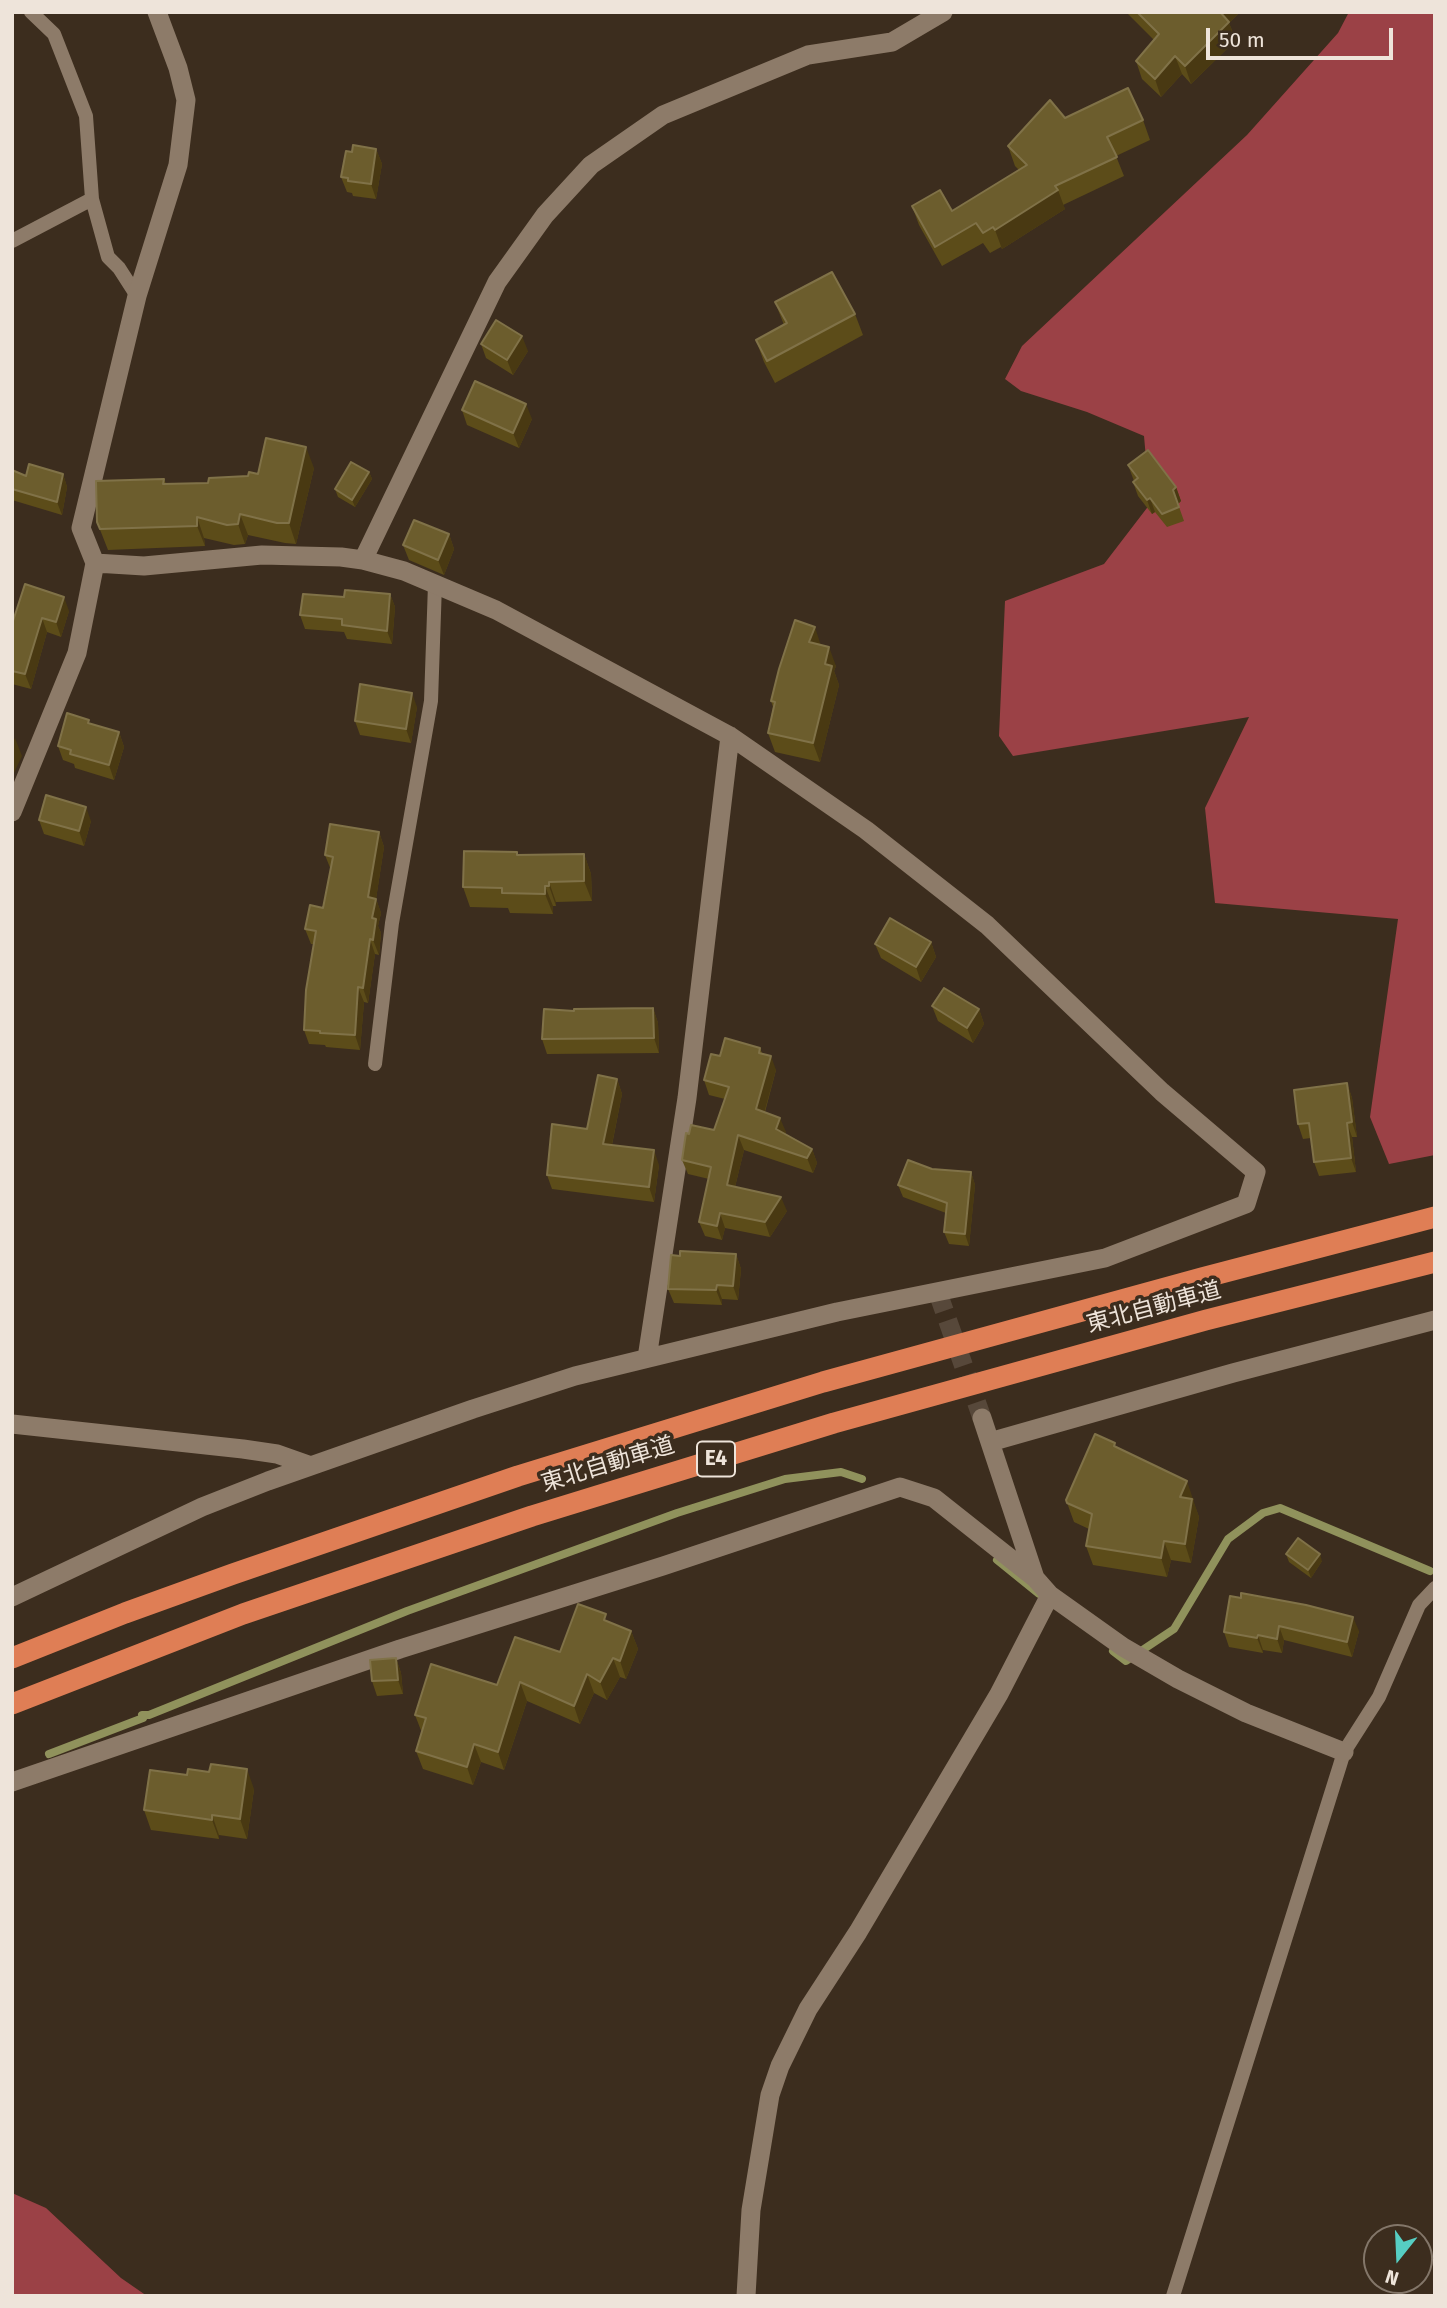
<!DOCTYPE html>
<meta charset="utf-8">
<style>
body{margin:0}
#map{position:relative;width:1447px;height:2308px;overflow:hidden;background:#3c2d1e;font-family:"Fira Sans",sans-serif}
canvas{display:block}
.frame{position:absolute;inset:0;border:14px solid #eee4da;pointer-events:none}
.north{position:absolute;left:1363px;top:2224px;width:70px;height:70px;box-sizing:border-box;background:#3c2d1e;border:2px solid #837669;border-radius:50%;rotate:198deg;font-size:19px;font-weight:700;line-height:28px;text-align:center;color:#eee4da}
.north::after{content:'';display:block;margin:auto;width:24px;height:32px;background:#56cec3;clip-path:polygon(50% 0,100% 100%,50% 72%,0 100%)}
.scale{position:absolute;left:1206px;top:28px;width:187px;height:32px;box-sizing:border-box;border:4px solid #eee4da;border-top:0;padding-left:9px;font-size:21px;line-height:24px;white-space:nowrap;color:#eee4da;-webkit-text-stroke:5px #3c2d1e;paint-order:stroke}
</style>
<div id="map">
<canvas width="1447" height="2308"></canvas>
<div class="frame"></div>
<div class="north">N</div>
<div class="scale">50 m</div>
</div>
<script>
const ctx = document.querySelector('canvas').getContext('2d');
ctx.lineJoin = 'round';
function paint(path, color) { ctx.fillStyle = color; ctx.fill(path, 'evenodd'); }
const toPath = rows => new Path2D(rows.map(r => 'M' + r).join(''));
function strokePath(path, color, width, dash) { ctx.strokeStyle = color; ctx.lineWidth = width; ctx.lineCap = dash ? 'butt' : 'round'; ctx.setLineDash(dash || []); ctx.stroke(path); }
function label(font, color, halo, rows, align = 'center') {
  ctx.font = font + ' "Fira Sans","Noto Sans JP",sans-serif'; ctx.lineWidth = 7; ctx.setLineDash([]); ctx.textBaseline = 'middle'; ctx.strokeStyle = halo; ctx.fillStyle = color; for (const [text, x, y, turn = 0] of rows) {
    ctx.save(); ctx.translate(x, y); ctx.rotate((+turn || 0) * Math.PI / 180); ctx.textAlign = isNaN(turn) ? turn : align; if (halo) ctx.strokeText(text, 0, 0); ctx.fillText(text, 0, 0); ctx.restore();
  }
}
paint(toPath([
 [1349,12,1435,12,1435,1155,1389,1164,1370,1117,1398,919,1215,903,1205,808,1249,717,1013,756,999,736,1005,601,1104,564,1150,504,1144,436,1087,412,1021,391,1005,379,1022,346,1247,135,1338,33],
 [12,2193,46,2208,121,2278,147,2296,12,2296]
]), '#9b4146');
strokePath(toPath([
 [997,1560,1039,1594],
 [1113,1651,1126,1661,1174,1629,1228,1539,1263,1513,1280,1508,1430,1571],
 [49,1754,143,1718,142,1715,149,1715,407,1611,677,1513,785,1479,841,1472,862,1479]
]), '#90925c', 8);
strokePath(toPath([
 [938,1293,982,1418]
]), '#57483a', 19, [19, 10]);
strokePath(toPath([
 [31,12,54,34,86,116,92,199,108,257,119,268,137,296],
 [12,241,92,199],
 [375,1064,392,923,431,701,435,584],
 [1173,2296,1340,1765,1344,1752,1379,1697,1419,1605,1435,1588]
]), '#8d7b69', 14);
strokePath(toPath([
 [363,560,497,282,545,215,591,165,663,115,808,55,892,42,943,12],
 [12,812,77,653,95,563,81,528,137,296,178,165,186,100,178,68,157,12],
 [647,1358,687,1098,730,736],
 [12,1424,243,1449,277,1454,311,1466],
 [990,1442,1233,1373,1435,1320],
 [1050,1595,1123,1647,1178,1679,1246,1713,1344,1752],
 [12,1597,202,1507,268,1481,473,1409,575,1376,837,1312,1105,1258,1246,1204,1256,1172,1162,1092,987,925,866,830,730,736,496,610,404,571,363,560,341,557,262,555,144,566,95,563],
 [12,1782,400,1649,663,1566,900,1487,934,1498,1035,1578],
 [746,2296,751,2210,770,2095,780,2066,808,2009,858,1932,999,1694,1050,1595,1035,1578,982,1418]
]), '#8d7b69', 19);
strokePath(toPath([
 [12,1658,125,1613,233,1574,518,1476,823,1382,1202,1278,1435,1217],
 [12,1704,243,1614,532,1516,834,1423,1206,1320,1435,1262]
]), '#df7e55', 21);
paint(toPath([
 [1126,12,1240,12,1229,23,1236,40,1191,84,1182,74,1161,97,1142,79,1136,61,1154,40],
 [1065,118,1143,120,1150,140,1116,156,1124,176,1063,205,1065,209,1002,249,1001,247,990,253,983,243,942,266,919,225,912,206,952,211,1019,170,1015,166,1008,146],
 [376,149,382,164,376,199,353,196,352,193,347,192,341,177,352,152],
 [775,302,855,314,863,335,775,383,764,362,756,340,784,325],
 [481,344,528,351,513,375,486,358],
 [462,410,532,419,519,448,467,425],
 [1128,465,1176,487,1181,501,1178,504,1184,521,1167,527,1155,512,1152,514,1138,496,1133,482,1134,481],
 [314,468,296,544,285,543,248,535,245,544,234,545,204,538,205,546,108,550,97,522,164,479,166,484,208,483,258,474],
 [12,470,26,476,63,474,67,487,62,515,12,500],
 [369,472,372,479,355,507,338,497,335,489],
 [449,534,454,549,444,575,409,560,403,545],
 [390,594,395,607,392,644,347,639,344,632,305,629,300,615,344,597],
 [69,611,61,637,47,632,31,689,12,684,12,624],
 [821,645,836,666,834,671,839,685,820,762,775,752,768,733,773,707,771,701],
 [417,707,411,743,360,735,355,721],
 [91,724,119,732,124,747,114,780,75,768,74,764,63,760,58,746],
 [39,820,91,821,84,846,44,834],
 [379,832,384,847,376,899,381,913,378,926,381,933,379,955,375,954,368,1003,364,1002,360,1050,326,1047,325,1045,309,1044,304,1030,314,944,311,944,305,929,323,908,331,870,325,855],
 [517,852,518,855,584,854,591,874,592,901,556,902,556,906,553,906,553,914,510,913,508,908,470,907,463,887],
 [931,942,936,957,921,982,881,958,875,944],
 [932,1006,979,1009,984,1024,973,1043,938,1021],
 [653,1008,658,1023,659,1053,547,1054,542,1039,574,1011],
 [760,1048,762,1053,776,1070,765,1112,786,1132,785,1134,812,1149,817,1163,813,1173,744,1150,735,1187,787,1211,770,1237,725,1228,722,1240,705,1236,699,1222,709,1179,688,1174,682,1160,714,1130,725,1099,709,1095,704,1080,720,1056],
 [617,1079,622,1094,612,1145,659,1165,654,1202,552,1189,547,1175,587,1129],
 [1347,1083,1352,1098,1357,1137,1352,1137,1356,1172,1319,1176,1314,1162,1311,1138,1303,1139,1298,1124],
 [932,1169,971,1172,975,1185,969,1246,949,1244,944,1232,946,1213,903,1197,898,1185],
 [736,1254,741,1269,738,1300,722,1299,722,1305,674,1303,668,1289,680,1256],
 [1117,1448,1194,1499,1193,1501,1199,1517,1191,1563,1171,1560,1167,1577,1093,1565,1086,1546,1089,1529,1074,1522,1066,1500],
 [1286,1554,1322,1561,1311,1578,1289,1562],
 [1230,1596,1359,1631,1352,1657,1284,1640,1282,1653,1263,1650,1263,1653,1229,1647,1224,1632],
 [609,1622,631,1631,638,1649,626,1679,620,1677,607,1700,594,1693,580,1724,527,1701,504,1770,481,1762,473,1785,423,1769,416,1751,422,1733,415,1715,497,1685,560,1652],
 [396,1658,401,1673,403,1694,377,1696,372,1681],
 [254,1789,247,1839,219,1835,219,1839,151,1830,144,1810]
]), '#5c4c19');
paint(toPath([
 [1219,12,1240,12,1229,23,1236,40,1191,84,1185,66],
 [1175,56,1182,74,1161,97,1155,79],
 [376,149,382,164,376,199,371,184],
 [1058,190,1065,209,1002,249,995,230],
 [522,336,528,351,513,375,507,360],
 [526,404,532,419,519,448,513,433],
 [306,447,314,468,296,544,289,523],
 [369,472,372,479,355,507,352,500],
 [63,474,67,487,62,515,57,502],
 [1176,487,1181,501,1178,504,1173,490],
 [1150,498,1155,512,1152,514,1147,500],
 [240,514,248,535,245,544,238,524],
 [197,517,204,538,205,546,197,526],
 [449,534,454,549,444,575,438,560],
 [390,594,395,607,392,644,387,631],
 [64,597,69,611,61,637,56,622],
 [42,618,47,632,31,689,25,674],
 [815,627,821,646,809,642],
 [829,647,836,666,834,671,839,685,820,762,813,743,825,664],
 [412,693,417,707,411,743,406,729],
 [119,732,124,747,114,780,109,765],
 [15,738,22,756,12,777,12,744],
 [86,807,91,821,84,846,79,831],
 [379,832,384,847,376,899,381,913,378,926,381,933,379,955,373,940,372,918,368,897],
 [584,854,591,874,592,901,584,881],
 [549,882,556,902,556,906,549,886],
 [545,886,553,906,553,914,545,894],
 [370,939,375,954,368,1003,363,988],
 [931,942,936,957,921,982,916,967],
 [358,987,364,1002,360,1050,355,1035],
 [653,1008,658,1023,659,1053,654,1038],
 [979,1009,984,1024,973,1043,967,1028],
 [771,1056,776,1070,761,1124,756,1109],
 [617,1079,622,1094,609,1159,603,1144],
 [1347,1083,1352,1098,1357,1137,1352,1122],
 [780,1118,786,1132,782,1144,776,1129],
 [1347,1123,1352,1137,1356,1172,1351,1158],
 [738,1135,744,1150,732,1199,727,1185],
 [812,1149,817,1163,813,1173,807,1158],
 [654,1150,659,1165,654,1202,649,1187],
 [971,1172,975,1185,969,1246,965,1234],
 [781,1197,787,1211,770,1237,765,1222],
 [720,1213,725,1228,722,1240,717,1226],
 [736,1254,741,1269,738,1300,733,1286],
 [717,1285,722,1299,722,1305,716,1290],
 [1187,1481,1199,1517,1191,1563,1185,1544,1180,1497],
 [1164,1541,1171,1560,1167,1577,1161,1558],
 [1320,1554,1322,1561,1311,1578,1308,1570],
 [1353,1617,1359,1631,1352,1657,1347,1642],
 [1279,1626,1284,1640,1282,1653,1277,1639],
 [631,1631,638,1649,626,1679,620,1661],
 [1258,1635,1263,1650,1263,1653,1257,1638],
 [396,1658,401,1673,403,1694,398,1680],
 [613,1658,620,1677,607,1700,600,1682],
 [587,1674,594,1693,580,1724,574,1706],
 [520,1682,527,1701,504,1770,498,1752],
 [474,1744,481,1762,473,1785,467,1767],
 [247,1769,254,1789,247,1839,240,1819],
 [212,1815,219,1835,219,1839,212,1820]
]), '#493912');
const building = toPath([
 [1137,12,1220,12,1229,22,1185,66,1175,56,1155,79,1136,61,1159,34,1137,12],
 [1128,88,1143,120,1107,137,1117,157,1055,186,1058,190,995,230,993,227,983,233,976,223,935,247,912,206,940,190,952,211,1027,165,1008,146,1050,100,1065,118,1128,88],
 [353,145,376,149,371,184,348,181,348,178,341,177,346,151,352,152,353,145],
 [832,272,855,314,767,361,756,340,787,323,775,302,832,272],
 [496,320,522,336,507,360,481,344,496,320],
 [475,381,526,404,513,433,462,410,475,381],
 [266,438,306,447,289,523,277,523,240,514,238,524,227,525,197,517,197,526,100,529,97,522,96,481,164,479,163,484,208,483,209,478,248,476,249,472,258,474,266,438],
 [1148,450,1176,487,1173,490,1179,507,1162,514,1150,498,1147,500,1133,482,1138,478,1128,465,1148,450],
 [351,462,369,472,352,500,335,489,351,462],
 [29,464,63,474,57,502,12,489,12,470,26,476,29,464],
 [414,520,449,534,438,560,403,545,414,520],
 [25,584,64,597,56,622,42,618,25,674,12,671,12,624,25,584],
 [345,590,390,594,387,631,342,625,342,619,300,615,303,594,344,597,345,590],
 [795,620,815,627,809,642,829,647,825,664,832,666,813,743,768,733,775,702,771,701,779,669,795,620],
 [360,684,412,693,406,729,355,721,360,684],
 [67,713,89,720,88,723,119,732,109,765,70,754,71,750,58,746,67,713],
 [46,795,86,807,79,831,39,820,46,795],
 [330,824,379,832,368,897,376,899,372,918,376,919,373,940,370,939,363,988,358,987,355,1035,320,1033,320,1031,304,1030,306,990,316,931,305,929,310,905,323,908,333,857,325,855,330,824],
 [464,851,517,852,517,855,584,854,584,881,549,882,549,886,545,886,545,894,502,893,502,888,463,887,464,851],
 [890,918,931,942,916,967,875,944,890,918],
 [944,988,979,1009,967,1028,932,1006,944,988],
 [653,1008,654,1038,542,1039,544,1009,574,1011,574,1009,653,1008],
 [725,1038,760,1048,759,1053,771,1056,756,1109,780,1118,776,1129,812,1149,807,1158,738,1135,727,1185,781,1197,765,1222,720,1213,717,1226,699,1222,711,1167,682,1160,686,1133,689,1134,691,1125,714,1130,729,1087,704,1080,711,1054,720,1056,725,1038],
 [598,1075,617,1079,603,1144,654,1150,649,1187,547,1175,552,1124,587,1129,598,1075],
 [1347,1083,1352,1122,1347,1123,1351,1158,1314,1162,1309,1123,1298,1124,1294,1090,1347,1083],
 [908,1160,932,1169,971,1172,965,1234,944,1232,947,1203,898,1185,908,1160],
 [680,1251,736,1254,733,1286,717,1285,716,1290,668,1289,671,1255,680,1256,680,1251],
 [1095,1434,1115,1443,1114,1446,1187,1481,1180,1497,1192,1499,1185,1544,1164,1541,1161,1558,1086,1546,1092,1514,1067,1503,1066,1500,1095,1434],
 [1298,1538,1320,1554,1308,1570,1286,1554,1298,1538],
 [1241,1593,1306,1605,1353,1617,1347,1642,1279,1626,1277,1639,1258,1635,1257,1638,1224,1632,1230,1596,1241,1598,1241,1593],
 [578,1604,606,1614,604,1620,631,1631,620,1661,613,1658,600,1682,587,1674,574,1706,520,1682,498,1752,474,1744,467,1767,416,1751,426,1718,415,1715,431,1664,497,1685,515,1637,560,1652,578,1604],
 [396,1658,398,1680,372,1681,370,1660,396,1658],
 [211,1764,247,1769,240,1819,212,1815,212,1820,144,1810,150,1770,187,1775,188,1769,209,1772,211,1764]
]);
paint(building, '#6c5d2d');
strokePath(building, '#807248', 2);
for (const [x, y, w] of [
 [716,1459,38]
]) { const box = new Path2D(); box.roundRect(x - w / 2, y - 17.5, w, 35, 5); ctx.fillStyle = '#3c2d1e'; ctx.fill(box); strokePath(box, '#eee4da', 2); }
label('bold 21px', '#eee4da', null, [
 ["E4",716,1459]
]);
label('23px', '#eee4da', '#3c2d1e', [
 ["東北自動車道",1154,1308,-15],
 ["東北自動車道",608,1465,-17]
]);
</script>
